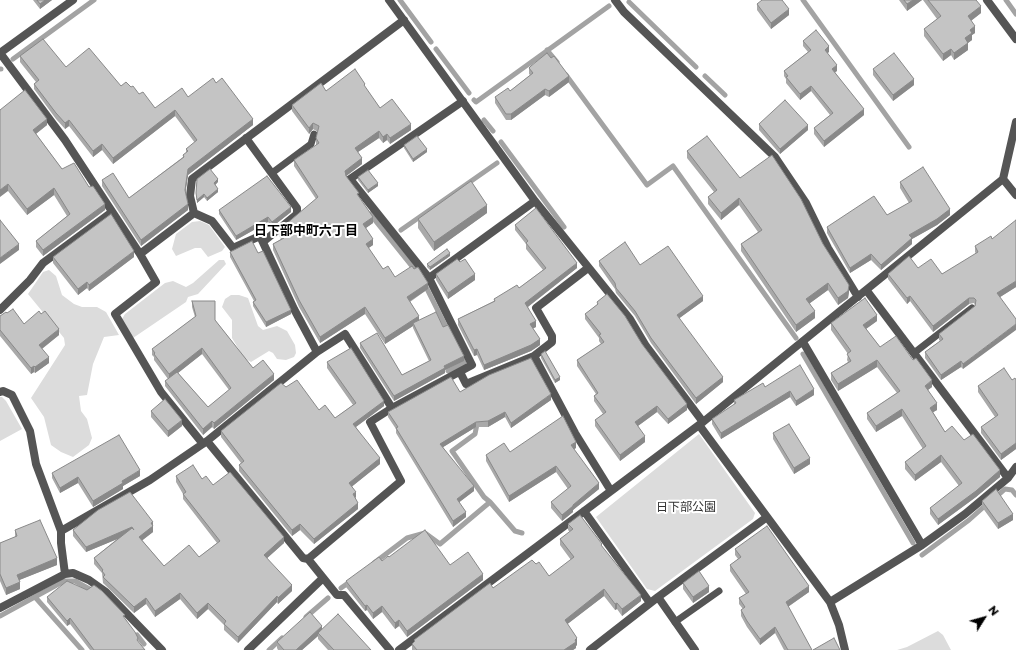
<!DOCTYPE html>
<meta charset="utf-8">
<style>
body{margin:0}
#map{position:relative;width:1016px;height:650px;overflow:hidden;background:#fff;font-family:Montserrat,sans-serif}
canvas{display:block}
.north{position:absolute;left:964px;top:598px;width:40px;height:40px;-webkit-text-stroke:3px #fff;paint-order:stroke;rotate:53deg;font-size:11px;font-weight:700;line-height:16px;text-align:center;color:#000}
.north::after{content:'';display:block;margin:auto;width:14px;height:18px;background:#000;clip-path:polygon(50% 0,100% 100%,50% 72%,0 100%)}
</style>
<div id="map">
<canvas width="1016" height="650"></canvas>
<div class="north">N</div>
</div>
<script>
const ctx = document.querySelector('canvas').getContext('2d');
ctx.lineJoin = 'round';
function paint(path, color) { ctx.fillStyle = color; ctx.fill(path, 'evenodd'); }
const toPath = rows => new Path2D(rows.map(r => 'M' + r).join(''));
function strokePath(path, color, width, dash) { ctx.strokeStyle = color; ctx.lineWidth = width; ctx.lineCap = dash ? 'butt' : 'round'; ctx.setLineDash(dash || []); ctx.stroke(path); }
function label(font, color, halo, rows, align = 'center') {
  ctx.font = font + ' Montserrat,"Noto Sans JP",sans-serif'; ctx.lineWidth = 4; ctx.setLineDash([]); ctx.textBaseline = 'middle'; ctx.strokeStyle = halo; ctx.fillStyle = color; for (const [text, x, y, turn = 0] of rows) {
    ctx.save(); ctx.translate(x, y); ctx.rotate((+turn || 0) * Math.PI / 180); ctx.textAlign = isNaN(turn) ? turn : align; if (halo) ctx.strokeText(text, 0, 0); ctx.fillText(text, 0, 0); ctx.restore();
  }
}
paint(toPath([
 [200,221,209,225,225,247,222,251,208,257,201,248,195,248,176,256,172,249,176,234,192,222],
 [219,260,224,260,226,264,198,294,188,297,186,302,133,338,122,319,125,314,165,283,173,281,186,287,193,283],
 [49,270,56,276,62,295,74,304,82,307,97,307,106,312,119,335,104,337,93,364,87,395,79,396,81,411,87,419,92,438,89,445,73,457,61,452,51,445,44,417,31,398,65,345,64,338,28,294,43,272],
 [231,295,239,295,248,298,258,326,263,330,277,326,287,331,295,345,296,353,294,357,286,360,277,359,273,353,269,351,251,362,244,358,232,338,232,320,222,307,225,299],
 [0,397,2,397,6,401,22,429,0,441],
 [699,434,755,513,753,519,655,591,647,589,596,517],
 [938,631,943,635,951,650,897,650,907,647]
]), '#dcdcdc');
strokePath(toPath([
 [400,0,431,42],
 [803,0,909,147],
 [1006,0,1016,14],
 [629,2,696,67],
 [436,49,469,93],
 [547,50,557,62],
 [13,59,94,0],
 [0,69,1,69],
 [566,75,647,185,673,166,796,338],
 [705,76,725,95],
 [474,100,476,102,609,6],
 [484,120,493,131],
 [501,142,564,227],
 [370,214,419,275],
 [401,230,497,163],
 [425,285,448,331],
 [803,354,913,543],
 [448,371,464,363,461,356],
 [475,421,477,424,475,434,452,451,484,497,490,502],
 [995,498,1005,489,1012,490,1016,495],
 [922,555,969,520,987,504],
 [374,563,407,538,425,533,440,544,490,502,515,531,522,533],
 [341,588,351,581],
 [35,597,82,650],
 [0,616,64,581,75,581,95,592],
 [306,617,328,598],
 [137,635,144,644],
 [269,650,282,638]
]), '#a3a3a3', 5);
strokePath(toPath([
 [272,173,311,144,314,134],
 [914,353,972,308],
 [675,622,719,591]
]), '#555', 7);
strokePath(toPath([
 [389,0,535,201,630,319,646,346,703,422],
 [615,0,624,12,775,157,806,203,828,248,858,297],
 [0,53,65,140,140,254,194,213,212,221,233,248,260,236,294,309,317,352],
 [0,53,73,0],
 [246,138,297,208,297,214,263,242],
 [1003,179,1016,195],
 [194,213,190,196,192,179,404,20],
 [140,254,156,282,115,314,161,392,203,444],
 [429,278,535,201],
 [867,291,1008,478],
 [0,310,30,280,43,263,112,212],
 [803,342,922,545],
 [534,356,575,433,611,491],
 [460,372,466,384,534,356,552,342,552,336,536,308,588,268],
 [0,392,3,391,12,395,30,431,36,464,61,531],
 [392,408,472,365,429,278,350,179,463,101],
 [699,425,830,602,839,625,845,650],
 [207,441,303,558,308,559],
 [584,511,650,603],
 [65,574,73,573,89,580,106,592,162,650],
 [658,597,695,650],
 [830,602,922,545,965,514,1008,478,1016,467],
 [0,608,65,574,61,543,61,531,150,480,207,441,317,352,345,334,392,408,370,422,401,481,308,559,337,595,344,595,390,650],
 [248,650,323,578],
 [399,650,703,422,1003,179,1016,122],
 [590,650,658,597,767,517]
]), '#555', 8);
strokePath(toPath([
 [987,0,1016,39]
]), '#555', 8);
paint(toPath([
 [33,0,52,0,40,9],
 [899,0,922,0,907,11],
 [923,0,976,0,981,13,971,21,975,33,972,35,972,40,968,43,968,50,954,60,951,55,943,61,924,36,924,29,937,19],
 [757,4,789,15,771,29,757,10],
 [803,41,829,52,827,53,837,71,835,72,864,115,824,147,814,134,814,128,830,115,811,91,800,100,786,83,786,79,784,76,784,71,808,52,803,46],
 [20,56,66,67,121,86,131,87,155,108,188,97,216,83,253,125,188,175,185,193,188,210,141,246,102,186,102,180,129,198,183,157,183,155,186,153,186,149,195,143,175,116,113,164,102,150,93,157,69,126,65,129,56,119,34,89,34,84,36,82,20,62],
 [529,68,569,82,549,97,545,95,511,120,506,120,495,103,495,97,510,91,530,75,529,74],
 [873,69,914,85,893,101,873,75],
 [365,88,380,108,411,130,390,144,387,140,383,143,379,138,358,152,362,164,346,176,359,197,373,223,366,228,373,245,368,248,383,269,395,277,428,289,410,302,419,320,443,327,464,361,445,370,445,373,394,401,360,348,360,343,402,375,429,361,413,328,413,326,385,344,365,314,320,343,299,307,273,250,273,244,281,239,279,236,279,230,316,199,294,166,294,160,316,145,316,138,318,132,313,129,309,134,292,111,292,105,326,91],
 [0,110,47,125,36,134,62,169,89,187,105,210,43,256,36,247,36,241,67,216,54,195,27,215,8,191],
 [759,124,808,130,780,154,759,130],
 [404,145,427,152,413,162,404,148],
 [687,151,740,178,823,244,849,292,848,298,838,305,828,290,810,303,815,318,796,332,741,251,741,244,758,232,739,205,721,220,708,204,708,197,714,192,687,158],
 [358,177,378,186,368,193,358,180],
 [218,182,215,185,218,192,207,201,204,197,197,203,196,193],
 [900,182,950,215,937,225,912,239,912,244,881,270,871,260,850,273,827,233,827,227,887,215,909,203,900,188],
 [219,210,291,212,272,227,268,222,236,240,219,214],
 [487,213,434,251,418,228,418,219],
 [515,225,577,268,528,307,536,327,533,328,540,345,531,351,484,370,477,355,474,356,458,325,458,319,494,301,494,299,519,288,543,270,526,249,526,244,515,230],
 [975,246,1016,287,1000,297,963,369,961,367,941,380,925,358,925,352,940,341,939,340,939,334,975,306,975,305,974,303,969,304,933,332,910,301,907,304,888,279,888,274,918,268,942,274,976,254,975,252],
 [230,252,291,314,266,327,253,306,253,302,254,301,230,257],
 [450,256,430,270,427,267,427,264],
 [53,257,134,257,89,291,87,288,78,295,53,263],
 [599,261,640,265,703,301,679,318,723,382,696,404,651,343,635,316,616,293,615,289,599,266],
 [460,262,475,280,448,299,436,280,436,274],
 [192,301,215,320,253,368,274,380,214,429,212,427,203,435,165,386,165,381,168,379,154,360,154,357,152,355,152,349,195,317,192,307],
 [202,354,229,390,208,407,178,373],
 [597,302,642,344,687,410,668,424,657,412,638,426,645,442,620,461,595,426,595,420,603,414,594,401,594,396,596,394,577,366,577,360,601,344,599,341,599,338,585,319,585,314,597,305],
 [0,316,59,335,42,349,49,363,35,373,34,372,31,374,0,336],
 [877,321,866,329,880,347,932,387,928,390,937,410,933,412,945,432,964,440,1000,477,976,497,938,525,930,514,930,508,959,486,941,462,915,481,905,469,905,462,923,449,902,416,876,432,867,419,867,413,897,393,877,367,838,391,831,380,831,373,848,362,847,360,848,354,831,330,831,323],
 [541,354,560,380,555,383,541,358],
 [327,362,384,406,356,427,380,464,352,486,356,497,355,498,358,509,314,544,300,530,292,536,239,471,239,465,241,463,221,437,221,431,319,410,335,418,353,405,327,368],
 [1012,380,1016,380,1016,450,1016,449,1001,460,981,433,981,427,995,417,978,392,978,386],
 [765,387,814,395,796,406,790,397,721,439,712,424,712,419,734,405,734,400],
 [460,392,551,400,511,428,505,417,488,427,476,427,443,447,474,491,459,502,466,517,453,527,396,433,396,429,388,417,388,412],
 [151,411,182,426,168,437,151,417],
 [773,433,810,464,794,474,773,439],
 [576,448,574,449,599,489,573,510,573,512,562,521,551,508,551,502,568,489,556,472,509,502,486,461,486,455,510,452],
 [52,473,140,476,123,486,123,489,93,507,78,483,60,493,52,478],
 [176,476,202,479,213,485,284,543,267,558,292,591,278,604,277,602,238,643,224,630,224,625,208,609,197,619,180,599,155,617,146,604,134,613,103,583,102,573,94,564,94,558,117,539,86,552,73,536,73,530,153,522,153,532,142,540,164,566,199,557,217,543,183,499,183,494,176,482],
 [982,501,1013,520,998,529,982,507],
 [568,524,602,547,641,601,622,616,617,609,615,610,604,596,567,624,577,645,576,646,576,648,573,650,412,650,412,644,414,642,414,640,493,588,536,564,549,576,571,560,560,545,560,539,570,532,568,530],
 [15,530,57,565,19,580,20,589,6,595,0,581,0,543,15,537],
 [735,549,809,592,788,607,812,650,784,650,775,633,760,645,747,627,741,616,741,610,743,609,739,604,739,598,746,594,730,571,730,565,738,559,735,555],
 [389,557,450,565,483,580,407,637,399,626,395,629,382,612,373,619,367,610,365,611,346,587,346,581,382,561],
 [683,583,709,592,693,603,683,589],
 [47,597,125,619,138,642,145,650,90,650,70,624,67,626,47,602],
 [322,629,371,650,328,650,318,639,318,636,302,650,278,650,277,648,277,642]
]), '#a9a9a9');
paint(toPath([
 [45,0,52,0,40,9,40,4],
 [913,0,922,0,907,11,907,4],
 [981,6,981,13,968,23,968,16],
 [789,9,789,15,771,29,771,23],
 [975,26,975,33,972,35,972,40,965,45,965,38,970,30],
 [968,43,968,50,954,60,954,53],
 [829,46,829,52,825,55,825,50],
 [951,49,951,55,943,61,943,54],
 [837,65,837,71,832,74,832,69],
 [569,76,569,82,549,97,549,91],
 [914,79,914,85,893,101,893,95],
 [811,86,811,91,800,100,800,94],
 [545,89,545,95,511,120,511,114],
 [864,109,864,115,824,147,824,141],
 [175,110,175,116,113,164,113,158],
 [47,119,47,125,33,136,33,130],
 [253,119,253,125,188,175,185,196,185,190,188,169],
 [69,120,69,126,65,129,65,123],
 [313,123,313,129,309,134,309,128],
 [411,124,411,130,390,144,390,138],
 [808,125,808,130,780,154,780,149],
 [379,131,379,138,355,154,355,148],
 [387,134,387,140,383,143,383,137],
 [102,144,102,150,93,157,93,151],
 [427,149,427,152,413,162,413,159],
 [362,158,362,164,345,177,345,171],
 [218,179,218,182,214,186,214,183],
 [378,183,378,186,368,193,368,190],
 [8,184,8,191,0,197,0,190],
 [54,188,54,195,27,215,27,209],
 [218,189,218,192,207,201,207,198],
 [204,194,204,197,197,203,197,200],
 [739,198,739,205,721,220,721,213],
 [105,204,105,210,43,256,43,250],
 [188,204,188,210,141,246,141,240],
 [487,205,487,213,434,251,434,242],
 [291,207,291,212,272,227,272,222],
 [950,209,950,215,937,225,912,239,912,244,881,270,881,265,909,235],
 [268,217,268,222,236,240,236,236],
 [373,217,373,223,363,230,363,224],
 [373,239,373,245,366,250,366,244],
 [19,244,19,250,0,264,0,258],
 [134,251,134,257,89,291,89,285],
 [450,253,450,256,430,270,430,267],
 [871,254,871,260,850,273,850,268],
 [577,263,577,268,525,309,525,303],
 [475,274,475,280,448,299,448,293],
 [1016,281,1016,287,997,299,997,293],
 [87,282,87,288,78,295,78,289],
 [428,283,428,289,407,303,407,297],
 [828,283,828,290,806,306,806,299],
 [849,285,849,292,848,298,838,305,838,298],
 [703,296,703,301,677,320,677,315],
 [910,296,910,301,907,304,907,298],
 [969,298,969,304,933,332,933,326],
 [365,307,365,314,320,343,320,337],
 [291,310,291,314,266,327,266,322],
 [815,311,815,318,796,332,796,325],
 [877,315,877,321,863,331,863,325],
 [419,316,419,322,413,323,413,326,385,344,385,338],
 [536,321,536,327,530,330,530,324],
 [1016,324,1016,330,963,369,963,364],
 [59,329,59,335,39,351,39,345],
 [540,339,540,345,531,351,484,370,484,365],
 [202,348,202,354,169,380,169,374],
 [477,349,477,355,474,356,474,350],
 [464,356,464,361,445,370,445,373,394,401,394,396,444,366],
 [49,357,49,363,35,373,35,367],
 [877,360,877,367,838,391,838,384],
 [961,361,961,367,941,380,941,375],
 [34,366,34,372,31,374,31,368],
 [274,374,274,380,214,429,214,423],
 [560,377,560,380,555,383,555,380],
 [723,377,723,382,696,404,696,398],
 [932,380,932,387,925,392,925,386],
 [814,389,814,395,796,406,796,401],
 [790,391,790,397,721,439,721,433],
 [551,394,551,400,511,428,511,423],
 [384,401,384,406,353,429,353,424],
 [937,403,937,410,930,414,930,408],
 [687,404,687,410,668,424,668,419],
 [657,406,657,412,635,428,635,422],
 [902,409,902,416,876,432,876,426],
 [505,412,505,417,488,427,488,421],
 [182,420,182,426,168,437,168,431],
 [212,421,212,427,203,435,203,429],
 [476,422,476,427,440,449,440,444],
 [645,436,645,442,620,461,620,455],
 [576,442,576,448,571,451,571,445],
 [1016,443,1016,449,1001,460,1001,454],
 [941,455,941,462,915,481,915,475],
 [380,458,380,464,349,489,349,483],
 [810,458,810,464,794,474,794,468],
 [556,466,556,472,509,502,509,496],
 [140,470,140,476,123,486,123,489,93,507,93,501,122,481],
 [1000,470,1000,477,976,497,938,525,938,519],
 [78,477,78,483,60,493,60,488],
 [599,483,599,489,573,510,573,512,562,521,562,515,573,505],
 [474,486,474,491,457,504,457,499],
 [356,492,356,497,353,500,353,494],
 [358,503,358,509,314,544,314,539],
 [466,512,466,517,453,527,453,521],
 [1013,514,1013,520,998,529,998,523],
 [153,522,153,532,139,543,139,537],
 [300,524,300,530,292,536,292,530],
 [132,527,132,533,86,552,86,547],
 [284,537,284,543,264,561,264,555],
 [57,558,57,565,17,581,17,575],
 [483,574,483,580,407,637,407,631],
 [20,582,20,589,6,595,6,588],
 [292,585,292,591,278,604,278,598],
 [709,586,709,592,693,603,693,597],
 [809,586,809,592,786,608,786,602],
 [604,589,604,596,565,626,565,620],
 [180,593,180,599,155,617,155,611],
 [641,595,641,601,622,616,622,609],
 [277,596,277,602,238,643,238,637],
 [146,598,146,604,134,613,134,607],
 [208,603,208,609,197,619,197,613],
 [617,603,617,609,615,610,615,604],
 [367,605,367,610,365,611,365,606],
 [382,606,382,612,373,619,373,613],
 [70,618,70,624,67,626,67,621],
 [399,620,399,626,395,629,395,623],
 [322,626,322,632,318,633,318,636,302,650,296,650],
 [775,627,775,633,760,645,760,639],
 [577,638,577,645,576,646,576,648,573,650,564,650]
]), '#898989');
const building = toPath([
 [37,0,45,0,40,4,37,0],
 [762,0,782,0,789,9,771,23,757,4,762,0],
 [904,0,913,0,907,4,904,0],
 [928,0,976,0,981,6,968,16,975,26,970,30,972,33,965,38,968,43,954,53,951,49,943,54,924,29,941,16,928,0],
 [816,30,829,46,825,50,837,65,832,69,864,109,824,141,814,128,833,113,811,86,800,94,786,77,788,76,784,71,811,50,803,41,816,30],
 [43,39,66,67,89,48,121,86,126,82,131,87,133,86,139,94,143,92,155,108,182,88,188,97,213,78,216,83,222,78,253,119,188,169,185,190,188,204,141,240,102,180,113,173,129,198,184,157,183,155,188,151,186,149,197,140,175,110,113,158,102,144,93,151,69,120,65,123,56,113,34,84,39,80,20,56,43,39],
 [547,53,551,58,554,56,569,76,549,91,545,89,511,114,506,114,495,97,508,88,510,91,533,73,529,68,531,66,547,53],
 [894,53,914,79,893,95,873,69,894,53],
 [355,69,365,84,364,85,380,108,392,99,411,124,390,138,387,134,383,137,379,131,355,148,362,158,345,171,346,176,359,193,357,194,373,217,363,224,373,239,366,244,383,269,388,266,395,277,412,266,414,269,418,267,428,283,407,297,419,316,385,338,365,307,320,337,299,300,273,244,284,238,279,230,318,197,294,160,319,143,316,138,319,126,313,123,309,128,292,105,321,83,326,91,355,69],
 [25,90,47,119,33,130,62,169,74,163,89,187,93,186,105,204,43,250,36,241,70,214,54,188,27,209,8,184,0,190,0,110,25,90],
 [785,100,808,125,780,149,759,124,785,100],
 [417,136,427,149,413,159,404,145,417,136],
 [707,136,740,178,772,155,801,199,823,244,849,285,848,291,838,298,828,283,806,299,815,311,796,325,741,244,762,230,739,198,721,213,708,197,717,190,687,151,707,136],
 [923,167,950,209,937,219,909,235,912,238,881,265,871,254,850,268,827,227,874,196,887,215,912,201,900,182,923,167],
 [210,169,218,179,214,183,218,189,207,198,204,194,197,200,196,193,197,179,210,169],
 [368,170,378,183,368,190,358,177,368,170],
 [267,176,291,207,272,222,268,217,236,236,219,210,267,176],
 [471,181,487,205,434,242,418,219,471,181],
 [536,208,577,263,525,303,536,321,530,324,540,339,531,345,484,365,477,349,474,350,458,319,495,301,494,299,517,285,519,288,546,268,526,243,528,241,515,225,536,208],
 [111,214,134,251,89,285,87,282,78,289,53,257,111,214],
 [0,220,19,244,0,258,0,220],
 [1016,220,1016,281,997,293,1016,319,1016,324,963,364,961,361,941,375,925,352,943,339,939,334,975,306,976,300,974,298,969,298,933,326,910,296,907,298,888,274,909,256,918,268,931,259,942,274,978,252,975,246,991,236,992,239,1016,220],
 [252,241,258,253,263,251,291,310,266,322,253,302,256,300,230,252,252,241],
 [625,242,640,265,668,246,703,296,677,315,723,377,696,398,651,338,635,311,616,288,615,283,599,261,625,242],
 [447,249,450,253,430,267,427,264,447,249],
 [457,259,460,262,465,259,475,274,448,293,436,274,457,259],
 [607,294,625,316,642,344,687,404,668,419,657,406,635,422,645,436,620,455,595,420,606,412,594,396,598,393,577,360,604,342,599,335,601,334,585,314,598,304,597,302,607,294],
 [865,298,877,315,863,325,880,347,896,336,913,360,916,358,932,380,925,386,937,403,930,408,945,432,952,426,964,440,973,434,1000,470,976,491,938,519,930,508,962,483,941,455,915,475,905,462,926,446,902,409,876,426,867,413,900,391,877,360,838,384,831,373,851,361,847,354,851,351,831,323,865,298],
 [192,301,215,301,215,320,253,368,263,360,274,374,214,423,212,421,203,429,165,381,177,372,208,407,231,388,202,348,169,374,154,354,155,353,152,349,196,316,192,301],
 [13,309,24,324,39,311,41,314,45,311,59,329,39,345,49,357,35,367,34,366,31,368,0,330,0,316,6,312,7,313,13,309],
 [436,312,443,327,448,325,464,356,444,366,445,368,394,396,360,343,377,333,402,375,431,360,413,323,436,312],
 [351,348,384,401,353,424,380,458,349,483,356,492,353,494,358,503,314,539,300,524,292,530,239,465,244,461,221,431,281,383,286,387,297,380,319,410,325,405,335,418,356,403,327,362,351,348],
 [545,351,560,377,555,380,541,354,545,351],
 [531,358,551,394,511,423,505,412,488,421,476,422,440,444,474,486,457,499,466,512,453,521,396,428,398,427,388,412,451,377,460,392,489,375,531,358],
 [800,365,814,389,796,401,790,391,721,433,712,419,736,403,734,400,763,383,765,387,800,365],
 [1004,368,1012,380,1015,378,1016,380,1016,443,1001,454,981,427,998,415,978,386,1004,368],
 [165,399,182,420,168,431,151,411,165,399],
 [563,416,576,442,571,445,599,483,573,505,573,506,562,515,551,502,571,486,556,466,509,496,486,455,504,443,510,452,563,416],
 [789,424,810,458,794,468,773,433,789,424],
 [119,435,140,470,122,481,123,483,93,501,78,477,60,488,52,473,119,435],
 [193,465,202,479,206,476,213,485,230,472,284,537,264,555,292,585,278,598,277,596,238,637,224,624,226,621,208,603,197,613,180,593,155,611,146,598,134,607,103,577,105,575,102,571,103,570,94,558,132,528,134,530,132,527,86,547,73,530,98,510,130,492,153,522,151,523,153,526,139,537,164,566,189,545,199,557,220,541,183,494,186,492,176,476,193,465],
 [996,489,1013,514,998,523,982,501,996,489],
 [580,515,602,544,601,545,641,595,622,609,617,603,615,604,604,589,565,620,577,638,575,640,576,642,564,650,417,650,412,644,415,641,414,640,490,583,493,588,532,560,536,564,539,562,549,576,574,557,560,539,573,529,568,524,580,515],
 [40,520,57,558,17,575,20,582,6,588,0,574,0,543,17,536,15,530,40,520],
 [767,526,809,586,786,602,812,650,788,650,775,627,760,639,747,621,741,610,745,607,739,598,749,592,730,565,741,557,735,549,767,526],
 [425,530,450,565,468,552,483,574,407,631,399,620,395,623,382,606,373,613,367,605,365,606,346,581,379,557,382,561,388,556,389,557,425,530],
 [699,571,709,586,693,597,683,583,699,571],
 [67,581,87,590,94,585,102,591,125,615,123,616,135,632,138,638,137,640,145,650,94,650,70,618,67,621,47,597,67,581],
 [310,612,322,626,296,650,284,650,277,642,310,612],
 [338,614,371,650,334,650,318,633,338,614],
 [834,638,840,650,813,650,834,638]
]);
paint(building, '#c4c4c4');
strokePath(building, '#898989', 1);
label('12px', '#333', '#fff', [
 ["日下部公園",686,507]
]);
label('bold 13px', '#000', '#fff', [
 ["日下部中町六丁目",306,231]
]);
</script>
